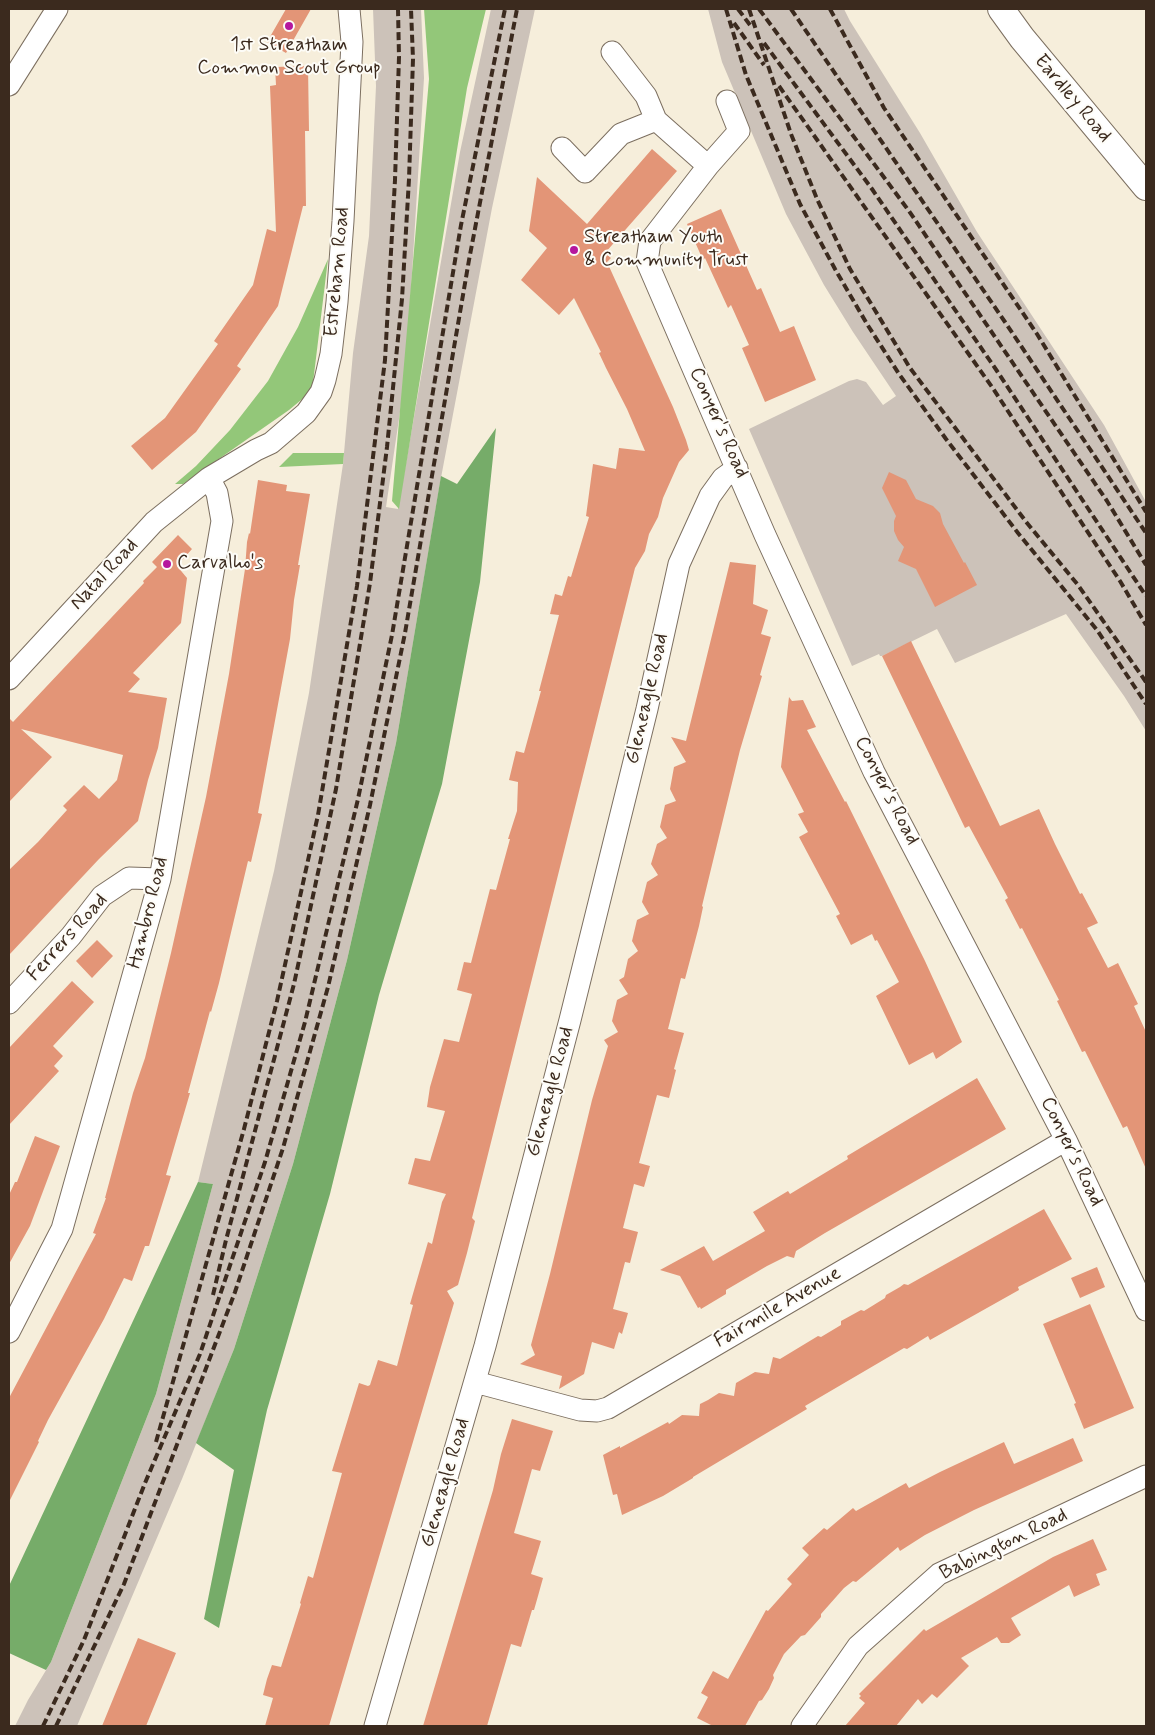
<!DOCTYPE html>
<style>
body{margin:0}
#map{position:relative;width:1155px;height:1735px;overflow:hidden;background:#f6eedb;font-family:Mynerve,sans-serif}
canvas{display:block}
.frame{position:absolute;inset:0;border:10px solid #3b2a1e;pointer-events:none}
</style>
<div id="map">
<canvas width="1155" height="1735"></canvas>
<div class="frame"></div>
</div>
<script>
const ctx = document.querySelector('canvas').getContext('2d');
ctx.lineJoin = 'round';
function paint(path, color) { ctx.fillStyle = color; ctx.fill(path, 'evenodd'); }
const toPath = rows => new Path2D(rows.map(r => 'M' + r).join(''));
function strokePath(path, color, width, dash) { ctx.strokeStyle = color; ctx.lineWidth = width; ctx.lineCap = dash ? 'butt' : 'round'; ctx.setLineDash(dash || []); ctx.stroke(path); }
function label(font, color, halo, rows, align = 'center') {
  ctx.font = font + ' Mynerve,sans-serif'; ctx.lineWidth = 4; ctx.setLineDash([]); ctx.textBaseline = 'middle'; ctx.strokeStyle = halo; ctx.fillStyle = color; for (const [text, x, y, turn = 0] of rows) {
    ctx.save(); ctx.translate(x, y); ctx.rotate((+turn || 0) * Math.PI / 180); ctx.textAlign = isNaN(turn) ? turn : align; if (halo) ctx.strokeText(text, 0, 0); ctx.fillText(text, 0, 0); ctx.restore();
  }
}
paint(toPath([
 [373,9,421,9,424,78,406,371,386,507,398,509,460,152,491,9,535,9,492,208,440,483,396,743,347,960,293,1164,234,1349,182,1479,77,1726,15,1726,28,1700,51,1662,156,1394,213,1184,198,1182,274,871,309,693,343,464,353,353,369,236,376,86],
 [708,9,844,9,850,21,920,133,977,232,1104,425,1146,502,1146,731,1124,696,1066,614,955,663,937,629,882,656,880,656,879,654,852,666,749,429,849,381,857,379,866,382,883,405,896,396,853,332,824,285,786,214,722,62]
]), '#ccc2b9');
paint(toPath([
 [424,9,486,9,467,88,399,509,392,501,429,79],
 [328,259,312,391,289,410,183,484,175,484,196,466,230,430,268,381,298,327],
 [293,453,344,453,343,464,279,467]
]), '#93c779');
paint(toPath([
 [496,428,480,582,442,784,379,995,330,1194,267,1410,219,1628,204,1619,234,1470,196,1443,234,1349,293,1164,347,960,396,743,441,476,457,484],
 [198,1182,213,1184,156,1394,51,1662,46,1670,9,1653,9,1586]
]), '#76ac69');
paint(toPath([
 [286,9,311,9,286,53,267,42],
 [308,66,309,131,305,131,306,206,303,206,278,306,237,366,241,369,196,432,152,470,131,446,165,418,218,344,214,341,253,285,267,229,276,232,270,86,276,85,275,67],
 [652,149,677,171,605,253,611,258,607,262,673,407,686,440,689,450,679,462,663,498,658,517,649,534,645,551,635,568,472,1218,475,1221,467,1253,458,1285,447,1291,454,1303,329,1726,265,1726,273,1698,263,1695,267,1679,272,1665,281,1667,301,1604,300,1603,308,1576,313,1578,342,1473,332,1471,359,1383,368,1386,370,1385,378,1360,397,1366,413,1305,410,1304,428,1242,432,1244,442,1202,446,1194,408,1184,415,1158,430,1161,445,1111,427,1107,430,1087,444,1039,459,1042,472,994,457,990,464,962,471,963,490,889,496,890,510,839,508,839,517,811,518,782,509,780,516,751,524,753,541,691,539,691,559,615,550,614,555,594,562,596,568,576,571,577,589,517,586,516,593,464,616,469,619,448,645,451,627,409,606,368,599,353,601,352,574,298,559,315,521,280,547,248,529,231,537,177,587,224],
 [721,209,757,290,761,288,780,332,794,326,816,380,765,402,742,348,749,345,731,305,728,308,705,258,703,260,687,224],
 [889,472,906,480,916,499,933,506,940,513,943,524,964,563,965,562,977,585,935,607,916,569,898,561,904,547,898,540,894,531,894,521,896,516,882,488],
 [258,480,287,485,286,491,310,494,298,565,300,565,294,600,290,639,258,813,262,814,251,862,248,861,219,983,211,1012,210,1011,188,1093,190,1093,166,1175,171,1176,149,1246,145,1246,132,1281,124,1278,104,1319,48,1420,38,1441,39,1442,9,1502,9,1398,96,1234,93,1233,106,1198,105,1198,133,1093,145,1058,171,953,206,797,229,674,245,569,247,542,249,533,250,534],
 [178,535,192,549,177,566,187,578,181,623,133,673,140,679,128,692,167,698,158,748,148,780,138,821,99,859,9,955,9,870,38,842,67,810,63,806,84,785,99,799,117,780,123,755,21,729,52,757,9,802,9,718,13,722,144,583,143,581,157,567,152,562],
 [730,562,756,565,753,604,768,610,761,634,771,637,760,675,762,676,740,750,702,906,703,907,699,926,685,979,681,978,668,1029,684,1033,674,1069,676,1070,669,1098,657,1095,639,1163,650,1166,644,1187,634,1184,623,1228,638,1232,630,1263,625,1262,613,1309,628,1313,622,1334,619,1332,614,1349,592,1342,584,1374,559,1389,562,1376,520,1364,535,1355,531,1345,550,1274,592,1100,608,1046,604,1040,618,1032,612,1021,617,1000,628,994,619,980,624,977,628,959,638,951,632,941,637,920,649,914,642,902,647,882,658,875,651,864,657,844,667,838,660,827,665,805,676,801,670,789,674,767,686,762,671,737,686,741],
 [911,641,1000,826,1039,809,1055,844,1080,894,1082,893,1098,923,1087,928,1108,968,1118,963,1138,1004,1134,1006,1146,1032,1146,1169,1127,1126,1123,1128,1085,1051,1082,1052,1057,1001,1059,1000,1022,928,1020,929,1005,900,1008,898,969,826,965,828,882,656],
 [789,697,792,701,803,700,816,727,807,730,845,802,846,801,925,961,962,1042,936,1059,933,1052,909,1065,876,996,899,982,877,940,875,941,872,934,851,945,836,916,840,914,799,837,808,832,798,814,804,812,781,767],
 [97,940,113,956,92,978,76,961],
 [72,981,94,1002,53,1046,63,1056,54,1066,59,1071,9,1125,9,1048],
 [977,1078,1006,1129,825,1233,796,1251,794,1258,787,1256,767,1266,726,1290,726,1294,701,1309,700,1307,698,1308,680,1276,660,1270,704,1246,713,1261,765,1231,753,1212,788,1191,790,1194,848,1159,847,1156],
 [35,1136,60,1146,30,1226,9,1264,9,1195,15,1182,17,1182],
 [1044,1209,1072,1259,1018,1287,1019,1290,930,1340,928,1336,907,1349,904,1348,805,1406,807,1409,693,1477,693,1478,663,1496,622,1515,617,1494,613,1495,603,1455,620,1446,620,1448,668,1422,669,1424,682,1415,699,1416,700,1404,708,1400,719,1393,734,1396,736,1383,755,1372,769,1374,773,1357,780,1359,818,1336,821,1337,841,1325,841,1321,861,1310,864,1311,885,1298,886,1295,900,1287,904,1284,908,1285],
 [1097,1267,1105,1287,1080,1298,1071,1278],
 [1090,1304,1134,1408,1084,1429,1074,1404,1076,1403,1043,1324],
 [512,1419,553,1431,540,1471,532,1469,514,1533,541,1541,531,1574,543,1578,538,1596,534,1610,532,1610,521,1647,511,1644,487,1726,423,1726,493,1490,501,1454],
 [1073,1438,1083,1461,974,1510,925,1535,900,1551,898,1547,856,1582,853,1581,844,1588,821,1614,821,1617,805,1635,801,1636,784,1654,773,1675,774,1678,769,1689,762,1700,759,1701,745,1726,713,1726,697,1718,708,1697,701,1693,713,1671,728,1679,766,1610,768,1611,792,1584,787,1579,809,1555,802,1548,824,1528,827,1530,853,1508,856,1511,906,1483,909,1488,940,1472,1004,1442,1014,1464],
 [1093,1539,1107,1570,1096,1574,1100,1585,1074,1597,1069,1585,1011,1618,1021,1635,1009,1643,1001,1643,997,1637,961,1658,969,1666,937,1698,932,1694,922,1704,918,1699,896,1726,845,1726,865,1703,859,1698,861,1696,859,1694,924,1629,926,1631,1053,1557],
 [138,1638,176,1653,146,1726,102,1726]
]), '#e39577');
const minor = toPath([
 [612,52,646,96,656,120,708,166],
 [9,85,57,9],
 [727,101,739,131,708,166,650,241,647,262,765,535,874,772,1066,1140,1146,1310],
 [562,148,585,172,621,134,656,120],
 [9,679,154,522,209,478,256,450,271,443,306,413,321,392,325,380,331,354,337,302,343,221,352,42,349,9],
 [9,1003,71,936,102,896,129,878,160,879],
 [9,1332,62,1229,160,879,222,521,217,493,209,478],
 [475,1382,580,1410,597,1411,608,1408,1066,1140],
 [375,1726,485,1346,570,1020,647,709,679,564,710,496,723,478,737,468],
 [802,1726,858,1646,939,1574,1146,1476]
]);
const tertiary = toPath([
 [1001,9,1022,38,1146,187]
]);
strokePath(minor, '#7c6f60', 23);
strokePath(tertiary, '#7c6f60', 28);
strokePath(minor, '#fff', 21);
strokePath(tertiary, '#fff', 26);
strokePath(toPath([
 [726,9,746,75,800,204,835,269,867,324,899,374,946,439,1018,533,1097,630,1146,704],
 [738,9,750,25],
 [749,9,791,134,817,199,850,269,910,368,1027,523,1078,585,1146,682],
 [759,9,909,211,1107,501,1146,565],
 [791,9,1005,322,1146,533],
 [830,9,884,108,1037,334,1146,512],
 [734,23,764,65],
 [764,43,872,189,997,371,1146,596],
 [779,86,992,387,1120,581,1146,625],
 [213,1295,226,1240,294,984,336,789,370,583,387,447,402,299,409,179,413,59,411,9],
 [156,1442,244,1129,277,1001,318,815,357,586,385,360,395,180,399,57,398,9],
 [43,1726,84,1640,145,1483,200,1354,265,1162,305,1022,358,799,392,635,461,225,505,9],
 [56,1726,124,1584,235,1292,283,1148,328,987,370,805,405,633,469,260,517,9]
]), '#3b2a1e', 4, [8, 4]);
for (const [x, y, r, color] of [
 [289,26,5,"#b5179e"],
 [574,250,5,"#b5179e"],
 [167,564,5,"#b5179e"]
]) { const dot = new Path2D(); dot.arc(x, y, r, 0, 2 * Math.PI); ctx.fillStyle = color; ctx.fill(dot); strokePath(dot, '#fdfcf7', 2); }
label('20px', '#3b2a1e', '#fdfcf7', [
 ["1st Streatham",289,46,"center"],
 ["Common Scout Group",289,69,"center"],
 ["Streatham Youth",584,238],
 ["& Community Trust",584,261],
 ["Carvalho's",177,564]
], 'left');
label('20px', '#3b2a1e', '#fdfcf7', [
 ["Eardley Road",1072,99,50],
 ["Estreham Road",338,272,-85],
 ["Conyer's Road",718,423,66],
 ["Natal Road",105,575,-47],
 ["Gleneagle Road",648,699,-77],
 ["Conyer's Road",886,791,63],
 ["Hambro Road",149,913,-76],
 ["Ferrers Road",68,938,-48],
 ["Gleneagle Road",551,1092,-75],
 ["Conyer's Road",1071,1152,64],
 ["Fairmile Avenue",778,1308,-30],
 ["Gleneagle Road",446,1483,-74],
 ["Babington Road",1004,1545,-26]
]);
</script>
